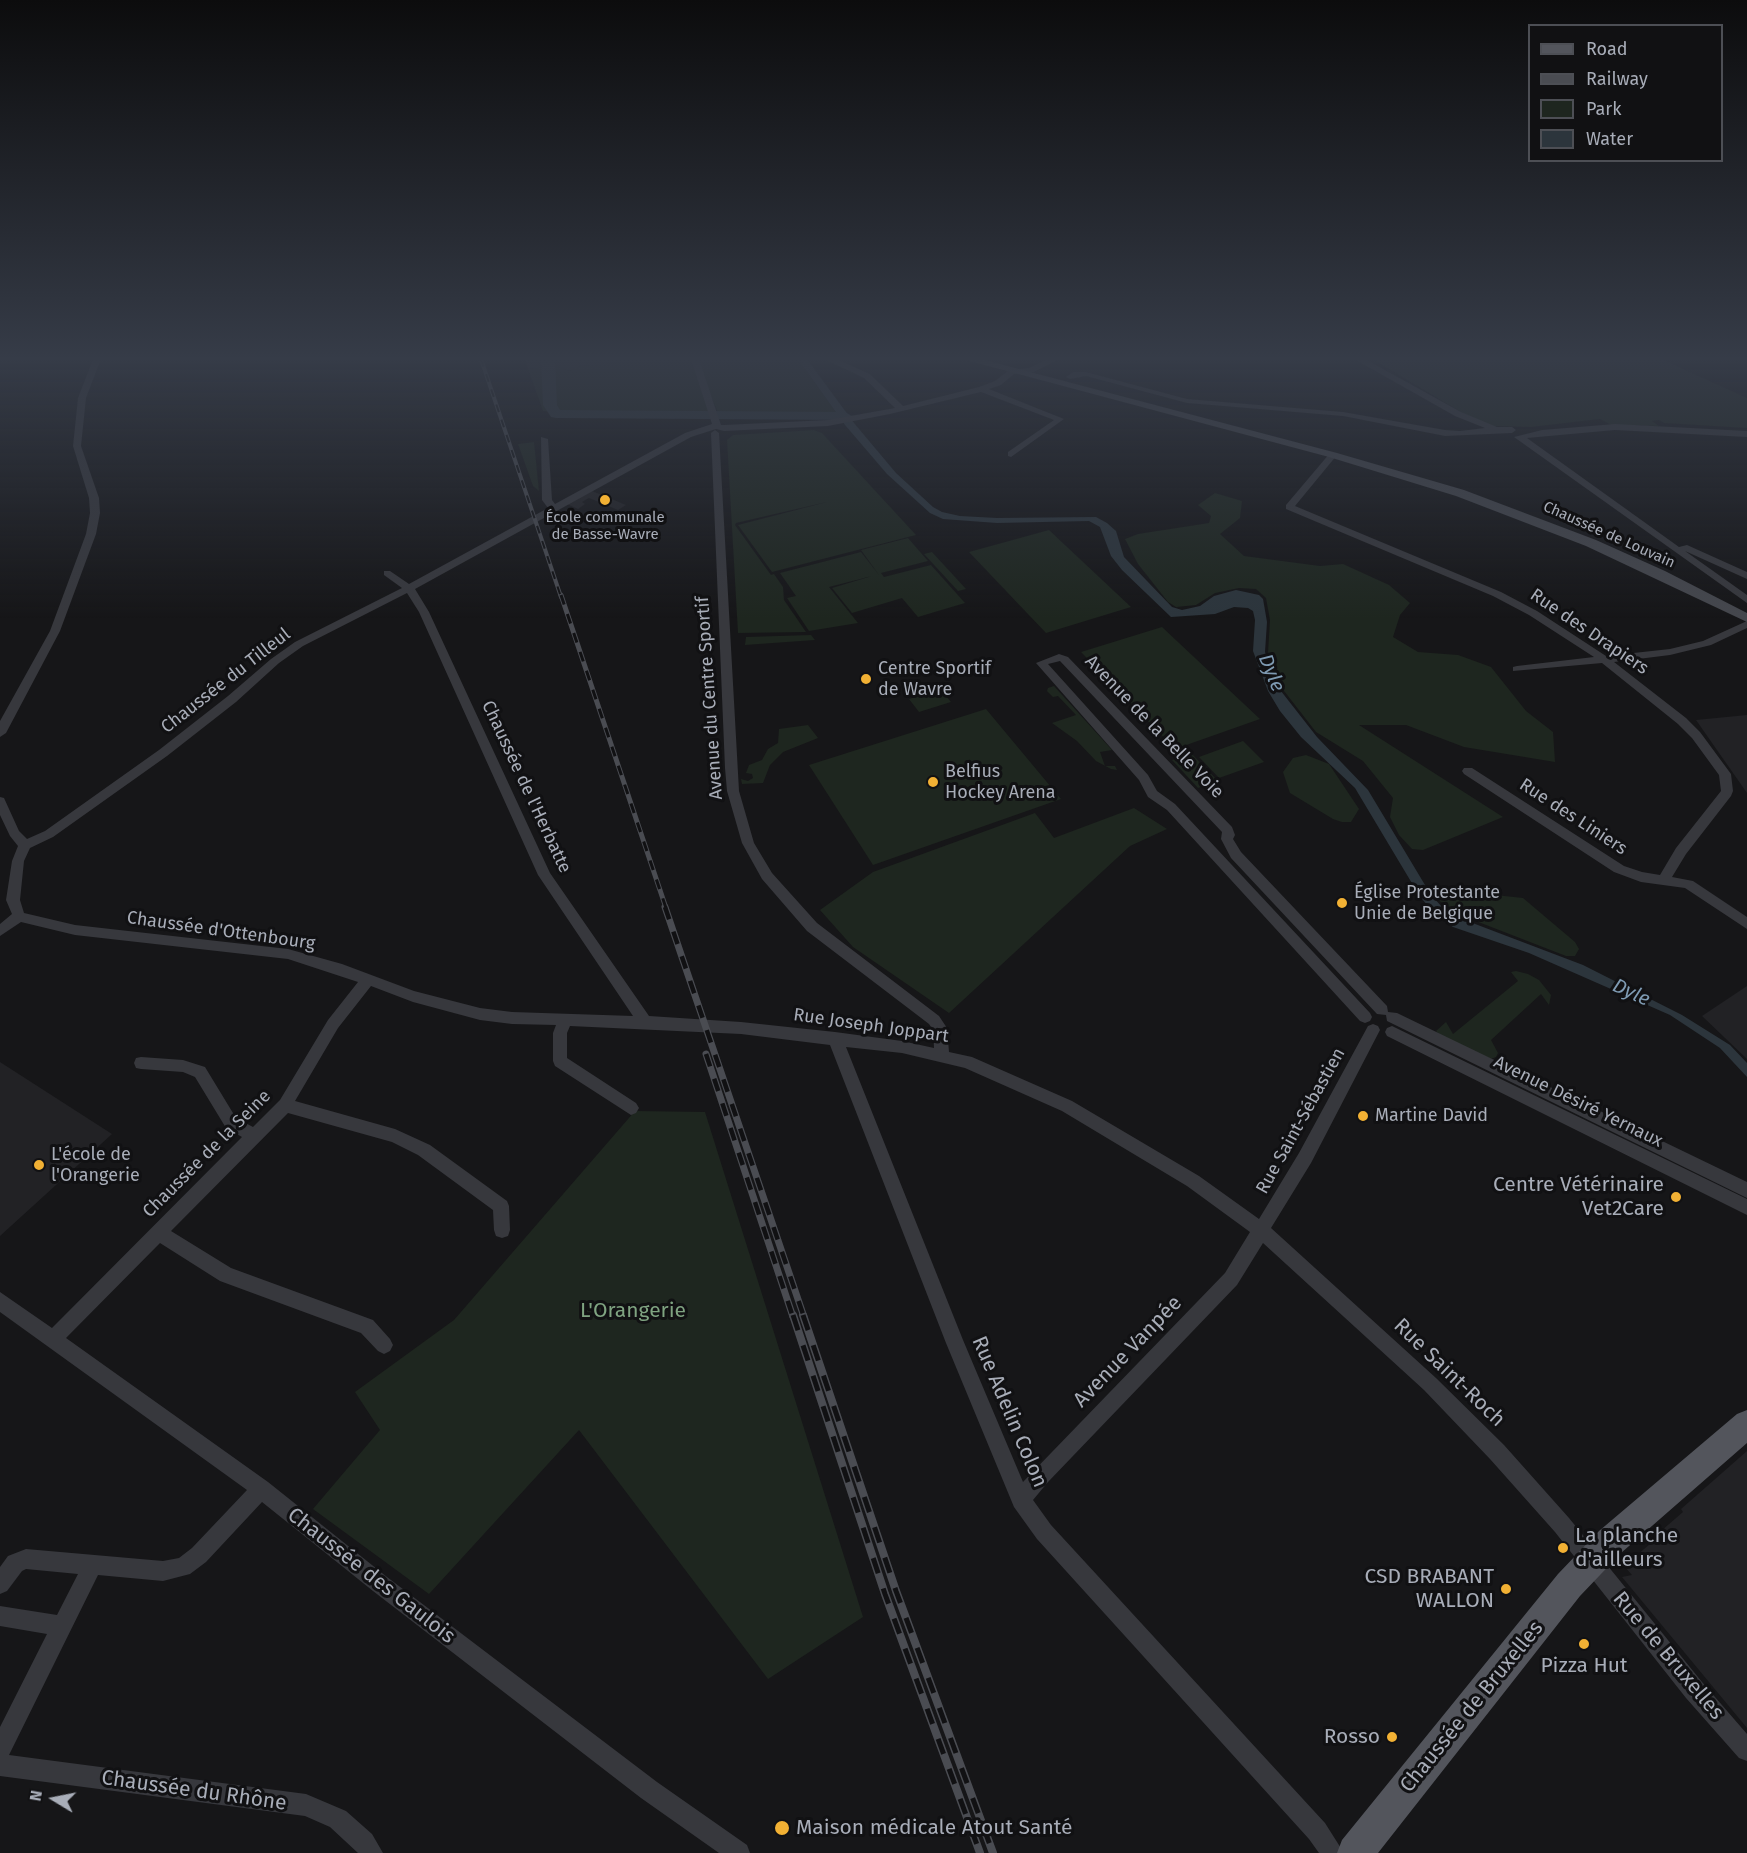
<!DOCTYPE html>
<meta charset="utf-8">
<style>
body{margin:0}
#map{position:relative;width:1747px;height:1853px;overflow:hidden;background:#161618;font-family:"Fira Sans",sans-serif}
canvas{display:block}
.legend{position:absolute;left:1528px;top:24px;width:195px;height:138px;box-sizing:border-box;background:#111113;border:2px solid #4d4f55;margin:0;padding:8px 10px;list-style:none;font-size:18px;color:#a8adb8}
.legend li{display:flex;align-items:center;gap:12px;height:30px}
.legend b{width:30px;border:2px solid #4d4f55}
.north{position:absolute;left:24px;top:1769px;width:60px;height:60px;-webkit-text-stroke:4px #111113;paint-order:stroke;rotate:280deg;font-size:16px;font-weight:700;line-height:24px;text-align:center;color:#a8adb8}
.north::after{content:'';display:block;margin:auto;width:21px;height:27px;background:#a8adb8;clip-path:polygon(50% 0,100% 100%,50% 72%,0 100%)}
</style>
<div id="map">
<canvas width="1747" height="1853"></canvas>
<ul class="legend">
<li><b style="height:8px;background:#53555c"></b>Road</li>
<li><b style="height:8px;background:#4a4c52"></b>Railway</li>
<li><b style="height:16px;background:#1e261f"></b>Park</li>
<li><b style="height:16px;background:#2c353c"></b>Water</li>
</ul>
<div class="north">N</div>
</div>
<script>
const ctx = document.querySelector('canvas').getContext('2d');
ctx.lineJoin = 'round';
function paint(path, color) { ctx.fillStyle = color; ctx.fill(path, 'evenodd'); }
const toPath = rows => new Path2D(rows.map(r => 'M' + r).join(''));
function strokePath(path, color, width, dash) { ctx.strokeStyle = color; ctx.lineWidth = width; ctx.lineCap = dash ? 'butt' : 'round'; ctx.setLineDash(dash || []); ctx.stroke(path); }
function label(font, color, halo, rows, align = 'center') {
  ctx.font = font + ' "Fira Sans",sans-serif'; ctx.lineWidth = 6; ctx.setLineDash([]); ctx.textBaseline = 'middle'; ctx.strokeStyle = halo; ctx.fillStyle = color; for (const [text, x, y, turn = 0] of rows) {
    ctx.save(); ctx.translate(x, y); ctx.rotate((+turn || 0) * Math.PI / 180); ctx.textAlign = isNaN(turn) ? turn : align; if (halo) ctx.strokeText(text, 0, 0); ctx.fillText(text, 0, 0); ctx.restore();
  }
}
paint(toPath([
 [525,359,667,359,667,360,580,366,569,371,557,366,528,369],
 [592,491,626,505,618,510,589,498,582,502,585,504,578,509,567,504],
 [1747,715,1747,793,1696,720],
 [1747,986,1747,1059,1702,1016],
 [0,1062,112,1134,0,1236],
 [1747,1451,1747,1728,1622,1577,1632,1575,1624,1566,1663,1533,1661,1531,1683,1512,1681,1509]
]), '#222225');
paint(toPath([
 [667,359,691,360,713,415,543,411,528,369,557,366,569,371,580,366],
 [798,359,838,415,719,415,696,360],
 [1661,359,1747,398,1747,428,1664,423,1659,420,1652,421,1659,426,1611,425,1600,419,1531,427,1493,426,1464,414,1374,360],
 [814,430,822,433,916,535,772,572,738,525,827,502,736,523,735,525,771,575,774,574,783,587,784,600,806,632,738,633,727,440,733,435],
 [534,442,539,491,533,486,518,444],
 [1215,493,1242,501,1240,518,1220,534,1244,556,1320,566,1343,564,1389,585,1410,603,1400,615,1393,637,1418,652,1458,655,1491,667,1526,711,1553,732,1555,762,1464,747,1406,725,1359,725,1503,817,1423,850,1412,849,1399,835,1390,817,1393,798,1363,761,1316,732,1281,687,1268,653,1270,620,1266,598,1256,589,1239,588,1215,593,1196,605,1176,607,1168,602,1138,564,1125,539,1138,534,1209,523,1211,516,1198,505],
 [1049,530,1131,607,1046,633,969,552],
 [908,538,928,561,881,573,884,577,931,565,965,603,918,617,902,598,852,613,832,588,872,576,829,587,858,623,809,631,787,598,796,596,780,573,861,552,879,575,861,550],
 [932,552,966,589,958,591,924,554],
 [1162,627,1260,719,1175,749,1081,652],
 [811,635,815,640,745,645,746,637],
 [1054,686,1112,750,1100,752,1105,766,1115,766,1117,770,1111,769,1096,761,1077,741,1052,723,1076,715,1058,696,1053,697,1047,691,1048,688],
 [940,689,951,702,919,712,909,699],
 [986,709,1061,799,873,865,809,765],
 [808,725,818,738,783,752,770,765,763,783,742,784,741,779,748,781,753,778,752,774,746,773,749,765,762,760,768,749,778,743,779,729],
 [1243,741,1264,762,1219,778,1199,757],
 [1192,754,1218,781,1198,788,1172,760],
 [1306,755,1329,764,1359,809,1351,822,1342,822,1333,819,1290,793,1283,772,1293,758],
 [1134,808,1167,829,1130,846,949,1013,853,947,820,910,873,872,1035,813,1054,838],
 [1437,884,1449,890,1523,898,1575,942,1579,949,1575,956,1566,956,1463,916,1438,900,1432,889],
 [1516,971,1528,974,1539,980,1551,995,1549,1005,1541,994,1491,1040,1498,1053,1496,1057,1491,1059,1440,1036,1436,1031,1446,1022,1453,1034,1518,981,1511,972],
 [635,1111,705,1112,863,1617,768,1679,579,1430,429,1594,313,1509,380,1430,355,1392,454,1320]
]), '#1e261f');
paint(toPath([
 [798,359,807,359,854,423,896,473,933,507,942,512,960,516,997,518,1096,517,1107,523,1116,531,1124,557,1172,607,1182,610,1200,606,1214,596,1236,590,1259,595,1263,599,1267,622,1265,652,1277,686,1317,737,1368,790,1431,895,1443,908,1462,919,1583,965,1682,1015,1730,1045,1747,1063,1747,1077,1720,1048,1670,1015,1529,953,1453,927,1435,915,1419,895,1355,788,1301,737,1280,711,1268,691,1253,651,1255,620,1253,611,1248,608,1234,607,1215,614,1171,617,1122,570,1111,556,1100,527,1089,521,997,523,943,519,930,513,887,474,845,425]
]), '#2c353c');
paint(toPath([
 [541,359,555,359,557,405,560,410,845,412,852,416,845,420,556,418,551,417,543,405,541,359]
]), '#2c353c');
paint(toPath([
 [93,359,101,359,86,398,81,446,99,498,100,513,96,534,60,631,6,733,0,737,0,721,50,631,86,534,90,513,89,498,73,446,78,398,93,359],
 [691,359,699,359,721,425,724,425,828,420,895,408,864,378,824,359,836,359,870,374,903,406,979,387,995,381,1009,370,1029,368,1048,359,1059,359,1034,372,1014,374,1001,385,989,389,1064,419,1011,457,1008,456,1008,452,1054,420,981,392,890,414,828,426,724,431,716,429,691,437,415,589,429,612,550,873,649,1016,741,1022,835,1032,902,1041,934,1048,933,1030,929,1024,807,931,762,879,742,843,727,791,725,768,711,433,715,430,719,433,739,791,754,843,772,873,817,923,939,1016,947,1028,949,1052,972,1057,1072,1101,1199,1176,1259,1219,1299,1153,1368,1026,1373,1024,1378,1026,1380,1030,1311,1163,1271,1228,1436,1378,1504,1445,1569,1518,1702,1682,1747,1734,1747,1761,1739,1758,1686,1698,1555,1532,1490,1459,1424,1390,1263,1243,1237,1285,1048,1482,1033,1500,1051,1525,1325,1823,1344,1853,1319,1853,1309,1839,1037,1539,1014,1507,946,1343,830,1045,741,1034,570,1026,567,1033,567,1058,636,1103,639,1108,636,1113,631,1115,555,1066,553,1061,553,1033,556,1025,512,1024,480,1020,413,1002,371,986,338,1028,295,1101,395,1129,430,1145,507,1201,509,1206,510,1230,508,1236,502,1238,496,1236,494,1230,493,1210,418,1155,392,1142,288,1113,171,1231,231,1268,373,1320,390,1339,393,1345,390,1351,384,1354,378,1351,361,1333,220,1281,160,1243,66,1338,268,1482,387,1577,657,1782,747,1845,750,1853,719,1853,641,1798,373,1591,262,1502,206,1562,190,1574,163,1581,98,1575,9,1755,306,1794,346,1811,372,1834,383,1853,358,1853,330,1827,305,1816,0,1776,0,1727,47,1634,0,1626,0,1606,57,1615,78,1574,26,1569,22,1571,7,1591,0,1594,0,1567,8,1556,26,1549,163,1561,179,1558,192,1548,247,1490,0,1312,0,1292,52,1328,242,1137,226,1128,195,1077,183,1072,141,1069,136,1068,134,1063,136,1058,141,1057,183,1060,205,1067,236,1118,253,1127,280,1100,328,1020,358,982,288,959,75,935,21,922,0,936,0,924,12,914,6,900,12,861,18,846,10,836,0,815,0,797,4,798,19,831,27,839,45,831,159,750,228,696,271,659,295,642,402,588,384,575,384,571,390,571,409,584,548,508,542,500,541,437,548,439,552,500,555,504,685,433,712,424,691,359],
 [407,593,419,612,538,875,633,1016,512,1012,480,1008,414,991,342,964,288,949,75,925,24,913,20,900,24,861,30,848,53,837,167,756,236,702,279,663,303,646,407,593],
 [846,1047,902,1053,965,1068,1062,1111,1187,1186,1250,1232,1225,1273,1023,1482,963,1340,846,1047],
 [1354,359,1365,359,1461,412,1497,427,1512,427,1516,430,1512,433,1445,436,1343,416,1187,403,1086,376,1070,379,1066,377,1073,372,1086,372,1187,399,1343,412,1445,430,1460,431,1485,428,1455,416,1354,359],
 [1615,424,1747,431,1747,437,1615,430,1527,438,1679,547,1687,545,1747,572,1747,579,1685,551,1747,595,1747,603,1514,437,1542,430,1615,424],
 [1330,453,1337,455,1295,506,1501,592,1537,611,1606,656,1670,649,1703,641,1747,621,1747,628,1711,645,1670,655,1614,662,1686,718,1700,732,1731,774,1733,791,1731,796,1686,854,1672,877,1693,881,1747,917,1747,929,1685,888,1641,882,1614,872,1464,774,1462,771,1464,768,1472,768,1624,866,1642,872,1660,875,1676,848,1721,791,1719,775,1692,738,1678,724,1602,663,1513,671,1513,667,1517,666,1594,657,1529,615,1493,596,1286,509,1286,505,1330,453],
 [1059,654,1068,657,1232,827,1235,835,1233,839,1241,852,1387,1006,1388,1012,1397,1013,1747,1182,1747,1198,1387,1021,1386,1015,1377,1014,1231,858,1221,839,1222,832,1060,661,1048,664,1148,775,1157,791,1175,804,1370,1013,1372,1017,1370,1021,1365,1023,1360,1021,1167,810,1148,797,1139,780,1036,663,1059,654],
 [1392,1026,1747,1199,1747,1215,1387,1036,1385,1032,1387,1028,1392,1026]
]), '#37383d');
paint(toPath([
 [962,359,981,359,1337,453,1464,490,1596,540,1665,571,1747,613,1747,622,1586,546,1456,496,1329,457,962,359]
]), '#45474d');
paint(toPath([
 [1747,1410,1747,1443,1621,1553,1580,1596,1378,1853,1337,1853,1342,1840,1558,1574,1599,1531,1737,1414,1747,1410]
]), '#53555c');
const railFar3 = toPath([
 [481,359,561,597]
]);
const railFar2 = toPath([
 [561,595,666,908]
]);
const railFar1 = toPath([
 [665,907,804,1317],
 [706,1054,793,1317]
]);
const rail = toPath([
 [793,1315,885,1594,980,1853],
 [803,1315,896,1591,993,1853]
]);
strokePath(railFar3, '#4a4c52', 4);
strokePath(railFar2, '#4a4c52', 5);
strokePath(railFar1, '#4a4c52', 7);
strokePath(rail, '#4a4c52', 8);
strokePath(railFar3, '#111113', 2, [8]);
strokePath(railFar2, '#111113', 3, [10]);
strokePath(railFar1, '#111113', 4.5, [13]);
strokePath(rail, '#111113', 5, [16]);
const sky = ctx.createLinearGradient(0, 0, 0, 619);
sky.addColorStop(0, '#0c0c0d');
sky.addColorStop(0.58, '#363c48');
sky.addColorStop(1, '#363c4800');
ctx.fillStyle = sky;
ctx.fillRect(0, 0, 1747, 619);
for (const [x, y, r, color] of [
 [605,500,6,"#f2b134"],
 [866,679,6,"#f2b134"],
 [933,782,6,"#f2b134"],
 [1342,903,6,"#f2b134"],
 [1363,1116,6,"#f2b134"],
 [39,1165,6,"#f2b134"],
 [1676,1197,6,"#f2b134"],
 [1563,1548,6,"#f2b134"],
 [1506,1589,6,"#f2b134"],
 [1584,1644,6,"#f2b134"],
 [1392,1737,6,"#f2b134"],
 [782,1828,8,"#f2b134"]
]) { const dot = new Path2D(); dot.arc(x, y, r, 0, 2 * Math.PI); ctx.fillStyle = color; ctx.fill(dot); strokePath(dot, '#111113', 2); }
label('15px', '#a8adb8', '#111113', [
 ["École communale",605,518],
 ["de Basse-Wavre",605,535]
]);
label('15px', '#a8adb8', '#111113', [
 ["Chaussée de Louvain",1609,535,24]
]);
label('18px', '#a8adb8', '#111113', [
 ["Rue des Drapiers",1589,632,34],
 ["Chaussée du Tilleul",226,681,-38],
 ["Avenue du Centre Sportif",710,698,-94],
 ["Avenue de la Belle Voie",1154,727,46],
 ["Chaussée de l'Herbatte",526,787,65],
 ["Rue des Liniers",1573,817,33],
 ["Chaussée d'Ottenbourg",221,931,8],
 ["Rue Joseph Joppart",871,1026,8],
 ["Avenue Désiré Yernaux",1578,1102,26],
 ["Rue Saint-Sébastien",1301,1121,-61],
 ["Chaussée de la Seine",207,1154,-45]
]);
label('18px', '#a8adb8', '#111113', [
 ["Centre Sportif",878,669],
 ["de Wavre",878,690],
 ["Belfius",945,772],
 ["Hockey Arena",945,793],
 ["Église Protestante",1354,893],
 ["Unie de Belgique",1354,914],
 ["Martine David",1375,1116],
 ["L'école de",51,1155],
 ["l'Orangerie",51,1176]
], 'left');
label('italic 20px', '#7f9bb3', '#111113', [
 ["Dyle",1271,673,68],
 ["Dyle",1631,993,25]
]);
label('21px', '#a8adb8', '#111113', [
 ["Centre Vétérinaire",1664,1185],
 ["Vet2Care",1664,1209],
 ["La planche",1575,1536,"left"],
 ["d'ailleurs",1575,1560,"left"],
 ["CSD BRABANT",1494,1577],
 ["WALLON",1494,1601],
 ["Pizza Hut",1584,1666,"center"],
 ["Rosso",1380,1737],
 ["Maison médicale Atout Santé",796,1828,"left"]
], 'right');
label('21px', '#7fa381', '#111113', [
 ["L'Orangerie",633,1311]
]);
label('21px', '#a8adb8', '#111113', [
 ["Avenue Vanpée",1128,1352,-46],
 ["Rue Saint-Roch",1449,1373,44],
 ["Rue Adelin Colon",1009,1412,67],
 ["Chaussée des Gaulois",371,1576,38],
 ["Rue de Bruxelles",1668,1656,50],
 ["Chaussée de Bruxelles",1472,1707,-51],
 ["Chaussée du Rhône",194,1791,8]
]);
</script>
